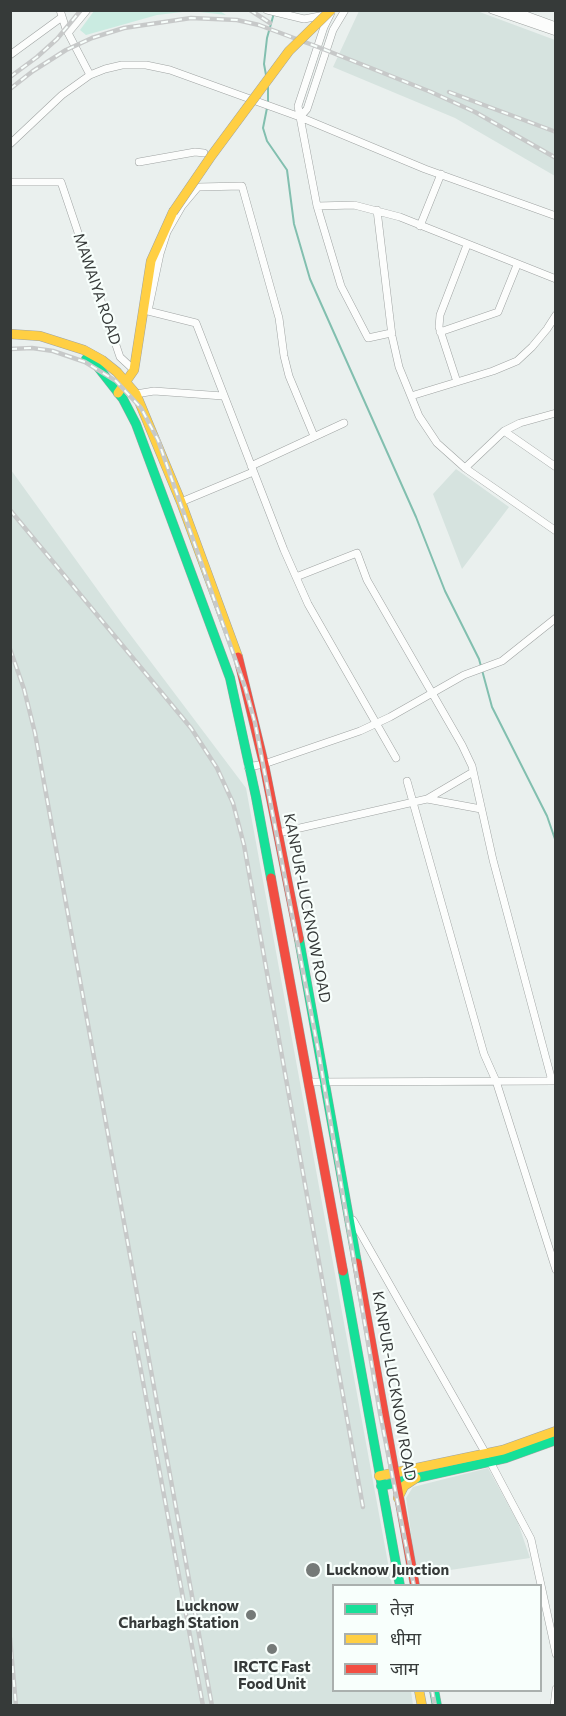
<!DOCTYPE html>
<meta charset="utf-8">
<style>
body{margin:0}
#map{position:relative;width:566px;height:1716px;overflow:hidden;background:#eaf0ee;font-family:Commissioner,"Noto Sans Devanagari",sans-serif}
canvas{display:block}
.frame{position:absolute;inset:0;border:12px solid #363a39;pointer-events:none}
.legend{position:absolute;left:332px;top:1584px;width:210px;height:108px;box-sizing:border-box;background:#f8fffc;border:2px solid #aab0ae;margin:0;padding:8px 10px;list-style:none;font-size:18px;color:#363a39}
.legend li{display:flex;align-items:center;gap:12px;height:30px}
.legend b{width:30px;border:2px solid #aab0ae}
</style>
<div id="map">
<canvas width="566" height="1716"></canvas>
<div class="frame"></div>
<ul class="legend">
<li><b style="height:8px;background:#16e098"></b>तेज़</li>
<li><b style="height:8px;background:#ffcf43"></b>धीमा</li>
<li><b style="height:8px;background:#f24e42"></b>जाम</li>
</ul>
</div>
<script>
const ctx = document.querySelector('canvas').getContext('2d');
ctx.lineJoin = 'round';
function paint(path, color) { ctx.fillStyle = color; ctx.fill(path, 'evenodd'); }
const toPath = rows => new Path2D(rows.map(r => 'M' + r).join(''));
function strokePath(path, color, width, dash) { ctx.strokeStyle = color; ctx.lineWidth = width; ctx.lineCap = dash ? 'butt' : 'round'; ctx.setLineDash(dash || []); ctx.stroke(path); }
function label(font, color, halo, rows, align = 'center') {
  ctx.font = font + ' Commissioner,sans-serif'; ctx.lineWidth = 4.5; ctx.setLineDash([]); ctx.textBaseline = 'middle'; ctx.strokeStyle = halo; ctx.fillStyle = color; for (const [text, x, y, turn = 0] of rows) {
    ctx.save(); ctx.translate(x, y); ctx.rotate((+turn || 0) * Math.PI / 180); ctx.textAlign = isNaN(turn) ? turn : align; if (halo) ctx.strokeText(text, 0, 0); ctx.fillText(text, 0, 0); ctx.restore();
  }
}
paint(toPath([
 [359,11,477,11,555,40,555,176,455,118,333,67],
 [456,469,509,507,462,569,433,494],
 [11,470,123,625,246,788,392,1585,334,1586,334,1690,411,1691,413,1705,11,1705],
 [488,1468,518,1523,530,1558,417,1575,406,1498,413,1487]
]), '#d6e3df');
paint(toPath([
 [220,11,226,15,191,11,157,15,86,35,80,30,94,11]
]), '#caebe1');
strokePath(toPath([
 [266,75,264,64,267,38,274,13],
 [268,102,268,87],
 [267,108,263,128,267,141,287,170,294,224,310,279,416,517,445,591,479,659,492,707,547,816,556,842]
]), '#82bfaf', 2);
const street = toPath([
 [60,10,66,29,90,75,105,69,122,65,146,65,170,70,300,117,425,169,556,216],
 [267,10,304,19,325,15],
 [492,10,556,32],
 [512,10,556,26],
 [331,13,324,27,298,106,300,117,317,206,341,286,368,338,391,333],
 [68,33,87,10],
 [10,55,62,17],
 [300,117,307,109,333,30,345,10],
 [10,144,62,95,90,75],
 [139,162,195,152,204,153],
 [10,182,61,182,120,357,134,370],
 [317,206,354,205,400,217,556,279],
 [377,210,392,336,399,367,419,416,437,443,465,468,556,531],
 [420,226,441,174],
 [144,310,196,323,284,550,308,604,396,758],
 [148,311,160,254,167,232,182,206,198,187,242,186,279,318,284,356,289,376,314,436],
 [440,332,498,312,517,265],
 [457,382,439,327,440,315,467,245],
 [136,394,154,391,223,396],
 [411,396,493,371,517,361,532,347,547,329,556,315],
 [504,431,556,467],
 [251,466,344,423],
 [465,468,504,431,520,423,556,413],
 [181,502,253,472],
 [296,577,357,553,367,580,462,745,472,766,493,860,552,1081],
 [248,767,264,764,360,731,390,717,464,675,502,661,556,618],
 [407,781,484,1054,496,1081,556,1270],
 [427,799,481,809],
 [278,833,427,799,473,772],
 [309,1082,555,1081],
 [350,1220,353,1220,486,1454,531,1539,556,1654],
 [554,1706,556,1689]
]);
const fast = toPath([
 [86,359,94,362,123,399,136,424,230,678,256,797,271,878],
 [299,939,357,1263],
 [343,1271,400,1586],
 [381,1486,506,1458,556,1440],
 [434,1690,437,1706]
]);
const slow = toPath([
 [10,334,40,336,84,350,102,360,117,372,136,394,181,502,238,657],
 [118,393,134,370,151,261,173,212],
 [379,1476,503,1450,556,1431],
 [398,1498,404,1486,416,1478],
 [419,1690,422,1706]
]);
const jam = toPath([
 [238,657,264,764,299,939],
 [271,878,343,1271],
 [357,1263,415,1586]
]);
strokePath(street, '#9fa3a2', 8);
strokePath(fast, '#9fa3a2', 10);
strokePath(slow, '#9fa3a2', 10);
strokePath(jam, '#9fa3a2', 10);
strokePath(street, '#fcfdfc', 7);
strokePath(fast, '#16e098', 9);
strokePath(slow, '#ffcf43', 9);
strokePath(jam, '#f24e42', 9);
const rail = toPath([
 [250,10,270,23],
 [10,77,37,57,57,39,81,10],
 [10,89,33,71,66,50,92,38,124,28,191,18,237,20,259,25,318,47,431,92,475,112,556,158],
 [449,92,556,132],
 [10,349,32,348,53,351,85,362,116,381,141,408,158,440,245,687,255,723,318,1049,380,1413,414,1586],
 [10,510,191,728,217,768,233,803,244,845,363,1507],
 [10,649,24,689,35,733,212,1706],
 [134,1333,203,1706],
 [10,1638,16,1706],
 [432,1690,435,1706]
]);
strokePath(rail, '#c7c9c9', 4.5);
strokePath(rail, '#f8fffc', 2, [7]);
const slowBridge = toPath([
 [173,212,212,155,289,51,331,10]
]);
strokePath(slowBridge, '#9fa3a2', 10, []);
strokePath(slowBridge, '#ffcf43', 9);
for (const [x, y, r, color] of [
 [313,1570,8,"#757a78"],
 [251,1615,6,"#757a78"],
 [272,1649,6,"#757a78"]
]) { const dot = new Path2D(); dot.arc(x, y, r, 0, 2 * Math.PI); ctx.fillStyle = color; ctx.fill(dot); strokePath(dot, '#f8fffc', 2); }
label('15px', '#363a39', '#f8fffc', [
 ["MAWAIYA ROAD",97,289,71],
 ["KANPUR-LUCKNOW ROAD",307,908,79],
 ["KANPUR-LUCKNOW ROAD",394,1386,80]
]);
label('bold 15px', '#363a39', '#f8fffc', [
 ["Lucknow Junction",326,1570],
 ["Lucknow",239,1606,"right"],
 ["Charbagh Station",239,1623,"right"],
 ["IRCTC Fast",272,1667,"center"],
 ["Food Unit",272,1684,"center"]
], 'left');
</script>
